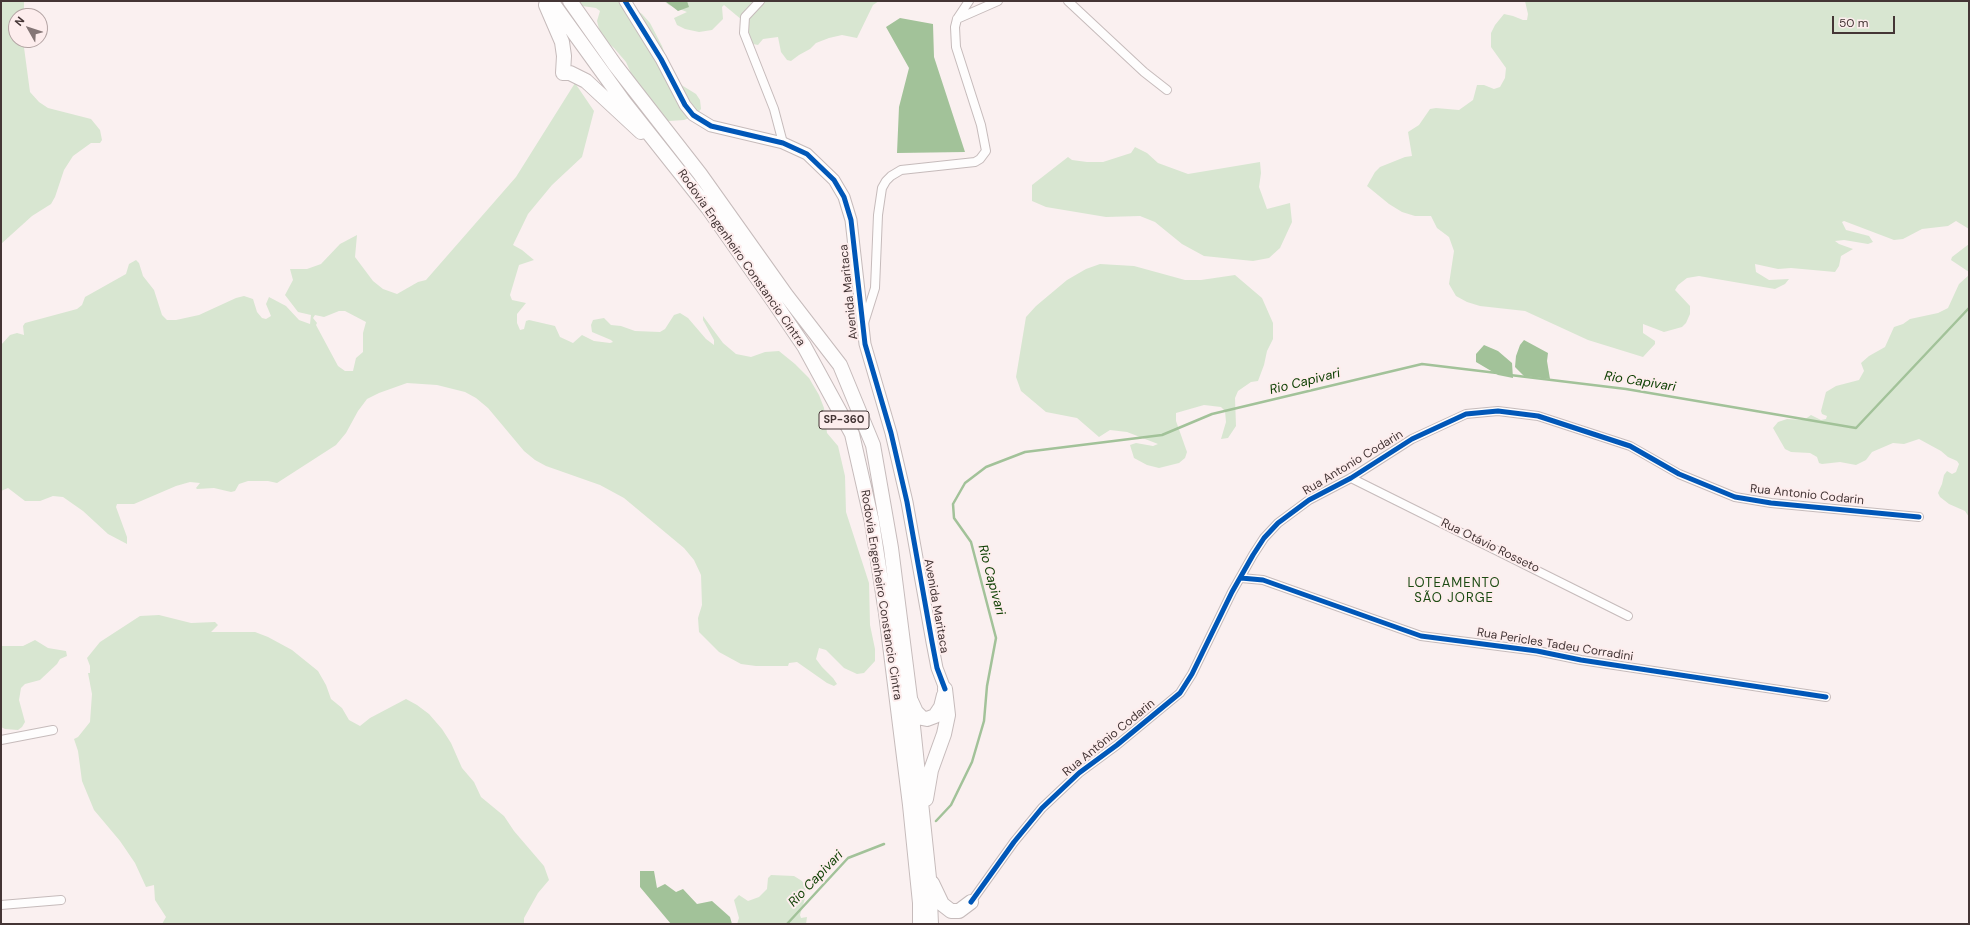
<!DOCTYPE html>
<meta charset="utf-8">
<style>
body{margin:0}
#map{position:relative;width:1970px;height:925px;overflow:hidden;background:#faf0f0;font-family:"DM Sans",sans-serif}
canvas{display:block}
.frame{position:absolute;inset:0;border:2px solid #443535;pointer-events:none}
.north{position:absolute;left:8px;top:8px;width:40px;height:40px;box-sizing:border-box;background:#fdeded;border:1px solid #b3a3a3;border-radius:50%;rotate:309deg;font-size:11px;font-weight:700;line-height:16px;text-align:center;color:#443535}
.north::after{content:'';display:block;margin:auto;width:14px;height:18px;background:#847676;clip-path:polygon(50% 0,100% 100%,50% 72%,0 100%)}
.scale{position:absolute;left:1832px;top:16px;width:63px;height:18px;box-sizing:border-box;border:2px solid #443535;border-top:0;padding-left:5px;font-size:12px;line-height:14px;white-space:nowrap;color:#443535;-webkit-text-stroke:3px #fdeded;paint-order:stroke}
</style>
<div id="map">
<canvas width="1970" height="925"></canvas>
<div class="frame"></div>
<div class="north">N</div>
<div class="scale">50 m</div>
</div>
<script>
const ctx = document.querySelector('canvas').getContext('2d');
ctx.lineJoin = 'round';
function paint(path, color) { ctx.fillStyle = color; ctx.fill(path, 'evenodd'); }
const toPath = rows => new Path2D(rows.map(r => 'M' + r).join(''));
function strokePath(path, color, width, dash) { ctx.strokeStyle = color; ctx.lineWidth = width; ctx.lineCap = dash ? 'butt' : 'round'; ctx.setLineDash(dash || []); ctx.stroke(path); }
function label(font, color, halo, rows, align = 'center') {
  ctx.font = font + ' "DM Sans",sans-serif'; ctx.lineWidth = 4; ctx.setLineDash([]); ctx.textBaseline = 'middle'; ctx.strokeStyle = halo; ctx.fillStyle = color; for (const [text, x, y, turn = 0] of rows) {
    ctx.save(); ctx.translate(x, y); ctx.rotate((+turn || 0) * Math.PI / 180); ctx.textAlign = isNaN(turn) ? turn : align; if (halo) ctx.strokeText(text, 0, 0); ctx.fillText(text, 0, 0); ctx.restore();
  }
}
paint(toPath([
 [1,1,24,1,24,16,16,16,16,40,23,40,30,92,39,102,48,108,91,119,100,130,102,140,100,143,91,143,73,156,64,170,55,197,51,204,32,216,1,244],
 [577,1,624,1,642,14,650,23,662,46,674,78,683,86,696,94,700,100,701,109,695,116,684,120,669,121,667,128,634,80,626,62,614,48,601,37,597,21,600,11,596,8,582,6],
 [664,1,879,1,873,5,857,38,842,35,829,38,816,43,810,49,799,55,791,61,787,60,781,52,778,37,763,39,758,45,753,44,742,20,724,5,722,7,723,19,712,30,699,32,685,29,677,25,674,18,687,12,669,5],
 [1525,1,1969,1,1969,229,1956,221,1948,226,1922,229,1903,239,1894,240,1844,221,1842,222,1846,230,1869,236,1873,242,1868,244,1844,240,1835,241,1839,244,1853,249,1841,256,1839,266,1835,272,1791,268,1778,269,1755,264,1756,272,1769,280,1789,279,1785,284,1775,289,1699,276,1687,278,1678,285,1675,290,1690,306,1690,314,1686,323,1682,327,1664,332,1643,324,1643,333,1655,341,1655,344,1643,357,1588,340,1525,311,1480,306,1467,302,1456,296,1449,284,1454,251,1449,237,1437,228,1431,216,1415,216,1402,212,1389,204,1367,186,1375,172,1380,167,1405,157,1412,156,1408,132,1419,125,1430,109,1436,108,1459,110,1473,100,1477,85,1484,85,1494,89,1500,87,1505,78,1506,68,1491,47,1491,33,1495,25,1504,14,1513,16,1523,20,1527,20,1528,14],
 [575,83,594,111,582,157,552,185,528,214,513,245,522,250,534,260,519,265,510,295,512,300,526,303,517,314,517,323,520,330,524,329,526,321,529,320,555,326,560,337,573,343,582,335,594,341,610,343,613,342,611,340,592,332,591,325,593,320,604,318,611,325,621,326,635,331,660,332,665,329,674,315,680,313,688,318,706,339,714,345,714,340,703,320,703,316,723,343,736,354,751,357,765,352,779,351,795,364,809,378,819,395,824,408,827,433,838,446,845,476,846,512,869,583,870,625,875,649,875,661,864,673,857,674,844,668,826,650,819,648,816,659,822,667,833,678,837,684,834,686,827,683,797,662,789,663,788,666,756,666,741,664,719,652,699,632,698,618,702,605,701,575,694,560,684,548,624,498,600,485,546,466,535,460,524,451,488,408,476,398,465,392,437,385,407,383,379,393,367,399,358,411,346,433,336,445,277,483,268,481,248,481,239,484,235,491,231,492,214,488,197,489,196,488,200,483,190,482,176,486,134,504,117,504,116,507,127,537,127,544,108,534,83,511,63,497,53,496,40,501,25,501,8,488,1,491,1,345,10,335,17,333,24,335,23,326,25,323,77,309,82,305,85,297,126,274,129,264,136,260,139,263,143,276,154,290,162,315,167,320,176,320,199,315,236,298,244,296,253,299,257,312,262,318,266,319,271,316,266,304,269,297,286,306,299,320,310,324,311,315,298,312,285,295,293,280,290,269,307,269,321,264,340,244,357,235,355,257,373,281,383,289,397,294,418,282,426,280,516,177],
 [339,311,345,311,366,322,363,333,363,352,356,358,353,371,345,371,338,366,316,325,317,323,313,318,315,315,324,317],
 [1135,147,1147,153,1158,163,1188,174,1260,162,1261,173,1259,187,1267,209,1290,203,1292,222,1280,248,1269,258,1253,261,1204,256,1182,244,1155,222,1140,216,1106,217,1046,207,1032,201,1032,185,1068,157,1072,160,1087,162,1103,162,1131,153],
 [1969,244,1969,272,1951,260,1952,257],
 [1100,264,1134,266,1185,280,1201,280,1235,275,1262,298,1273,323,1273,339,1267,351,1264,365,1258,381,1251,382,1238,391,1235,398,1236,426,1228,438,1221,439,1226,422,1225,411,1221,407,1204,405,1176,413,1176,421,1187,452,1185,458,1179,463,1159,468,1147,465,1134,458,1130,445,1136,443,1153,446,1158,444,1127,432,1110,430,1099,437,1077,418,1046,412,1021,391,1016,377,1026,317,1036,306,1067,280,1086,269],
 [1969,275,1969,517,1965,511,1949,504,1940,497,1938,493,1942,484,1944,475,1947,471,1952,474,1956,472,1959,464,1957,461,1948,457,1941,451,1919,439,1904,444,1893,443,1872,452,1866,460,1856,465,1840,462,1822,464,1819,463,1817,457,1810,453,1791,452,1785,449,1773,428,1778,422,1787,419,1804,420,1811,415,1821,420,1826,419,1827,416,1822,414,1821,411,1826,392,1836,386,1859,380,1864,371,1861,363,1869,356,1885,347,1894,327,1903,324,1910,319,1938,313,1948,308,1959,284],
 [159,615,191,623,215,622,218,625,211,632,255,632,268,637,292,650,318,671,326,685,331,699,342,708,349,720,360,726,370,718,406,699,417,705,429,714,442,729,451,743,462,768,474,782,481,797,504,816,514,831,544,866,549,880,538,893,524,918,524,924,162,924,166,917,155,900,154,885,146,887,135,863,120,841,94,810,82,781,78,751,74,739,78,737,90,722,92,694,88,673,90,673,90,666,87,658,100,642,140,616],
 [35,640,48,648,66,651,67,656,60,659,57,664,40,680,25,684,21,688,19,700,25,722,22,727,18,730,5,729,1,727,1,646,23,646],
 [771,875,794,876,802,881,805,886,806,895,800,915,801,918,807,917,806,924,737,924,739,918,734,900,739,895,748,901,759,897,767,889,768,878]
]), '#d8e6d1');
paint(toPath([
 [665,1,687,1,689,7,678,11],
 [900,18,933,24,934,57,965,152,897,153,899,107,909,68,886,27],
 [1524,340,1548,353,1547,361,1550,379,1524,376,1515,367,1516,356,1520,345],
 [1484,345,1498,351,1512,363,1513,378,1498,375,1476,362,1476,354],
 [640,871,654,871,657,888,665,884,676,892,683,889,697,904,712,901,730,917,732,924,671,924,640,887]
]), '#a2c299');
strokePath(toPath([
 [1510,375,1626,389,1856,428,1969,308],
 [936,821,951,805,972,762,984,721,987,686,996,638,971,542,954,518,953,504,965,483,986,467,1025,452,1162,435,1212,414,1422,364,1497,373],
 [787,924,848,858,884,844]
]), '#a2c299', 2.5);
const street = toPath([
 [760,1,745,17,744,33,774,109,783,143],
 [1068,1,1144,72,1167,90],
 [957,19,998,1],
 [864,323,875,288,878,215,882,188,886,181,891,176,901,170,975,162,980,159,986,151,981,125,956,47,955,27,957,19,969,1],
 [1351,478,1628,616],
 [1241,578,1263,580,1421,636,1537,651,1581,660,1826,697],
 [1,740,53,730],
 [971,902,1014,842,1042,808,1079,773,1117,745,1180,693,1192,674,1232,592,1253,555,1264,538,1278,523,1309,500,1351,478,1412,439,1466,414,1498,411,1538,416,1630,446,1679,474,1735,497,1771,503,1919,517],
 [1,905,61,900]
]);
const secondary = toPath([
 [625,1,661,59,685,105,693,115,711,126,783,143,807,154,834,180,844,197,851,220,865,344,891,433,907,502,932,642,937,668,945,689]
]);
const highway = toPath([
 [551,1,624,102,708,208,774,302,804,346,852,434,872,522,886,613,910,805,920,903,920,924],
 [570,1,615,65,700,174,786,295,840,365,873,445,891,548,910,698,929,878,931,924],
 [546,5,562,42,564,56,563,73,570,73,586,81,641,132],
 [911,701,916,712,922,718,927,719,935,716,941,707,944,695],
 [926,799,931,770,944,734,948,715,945,689],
 [932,883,942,904,951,911,959,911,971,902]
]);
strokePath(street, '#c6bbbb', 10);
strokePath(secondary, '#c6bbbb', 13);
strokePath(highway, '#c6bbbb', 16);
strokePath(street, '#fefdfd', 8);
strokePath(secondary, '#fefdfd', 11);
strokePath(highway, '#fefdfd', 14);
strokePath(toPath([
 [625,1,661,59,685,105,693,115,711,126,783,143,807,154,834,180,844,197,851,220,865,344,891,433,907,502,932,642,937,668,945,689],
 [1241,578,1263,580,1421,636,1537,651,1581,660,1826,697],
 [971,902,1014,842,1042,808,1079,773,1117,745,1180,693,1192,674,1232,592,1253,555,1264,538,1278,523,1309,500,1351,478,1412,439,1466,414,1498,411,1538,416,1630,446,1679,474,1735,497,1771,503,1919,517]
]), '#0057b8', 5);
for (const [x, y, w] of [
 [844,420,50]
]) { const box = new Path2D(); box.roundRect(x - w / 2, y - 9, w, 18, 3); ctx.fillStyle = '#fdeded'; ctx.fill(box); strokePath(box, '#443535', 1); }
label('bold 11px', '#443535', null, [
 ["SP-360",844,420]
]);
label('12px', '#443535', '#fdeded', [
 ["Rodovia Engenheiro Constancio Cintra",741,258,55],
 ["Avenida Maritaca",849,292,-96],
 ["Rua Antonio Codarin",1353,463,-31],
 ["Rua Antonio Codarin",1807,495,6],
 ["Rua Otávio Rosseto",1490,546,26],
 ["Rodovia Engenheiro Constancio Cintra",881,595,81],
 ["Avenida Maritaca",936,606,80],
 ["Rua Pericles Tadeu Corradini",1555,645,9],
 ["Rua Antônio Codarin",1109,738,-39]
]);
label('italic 13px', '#0e4003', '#fdeded', [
 ["Rio Capivari",1305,382,-14],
 ["Rio Capivari",1640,382,9],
 ["Rio Capivari",991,580,75],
 ["Rio Capivari",816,879,-46]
]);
ctx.letterSpacing = '1px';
label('13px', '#1c4b13', '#fdeded', [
 ["LOTEAMENTO",1454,584],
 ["SÃO JORGE",1454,599]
]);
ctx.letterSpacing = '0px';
</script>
